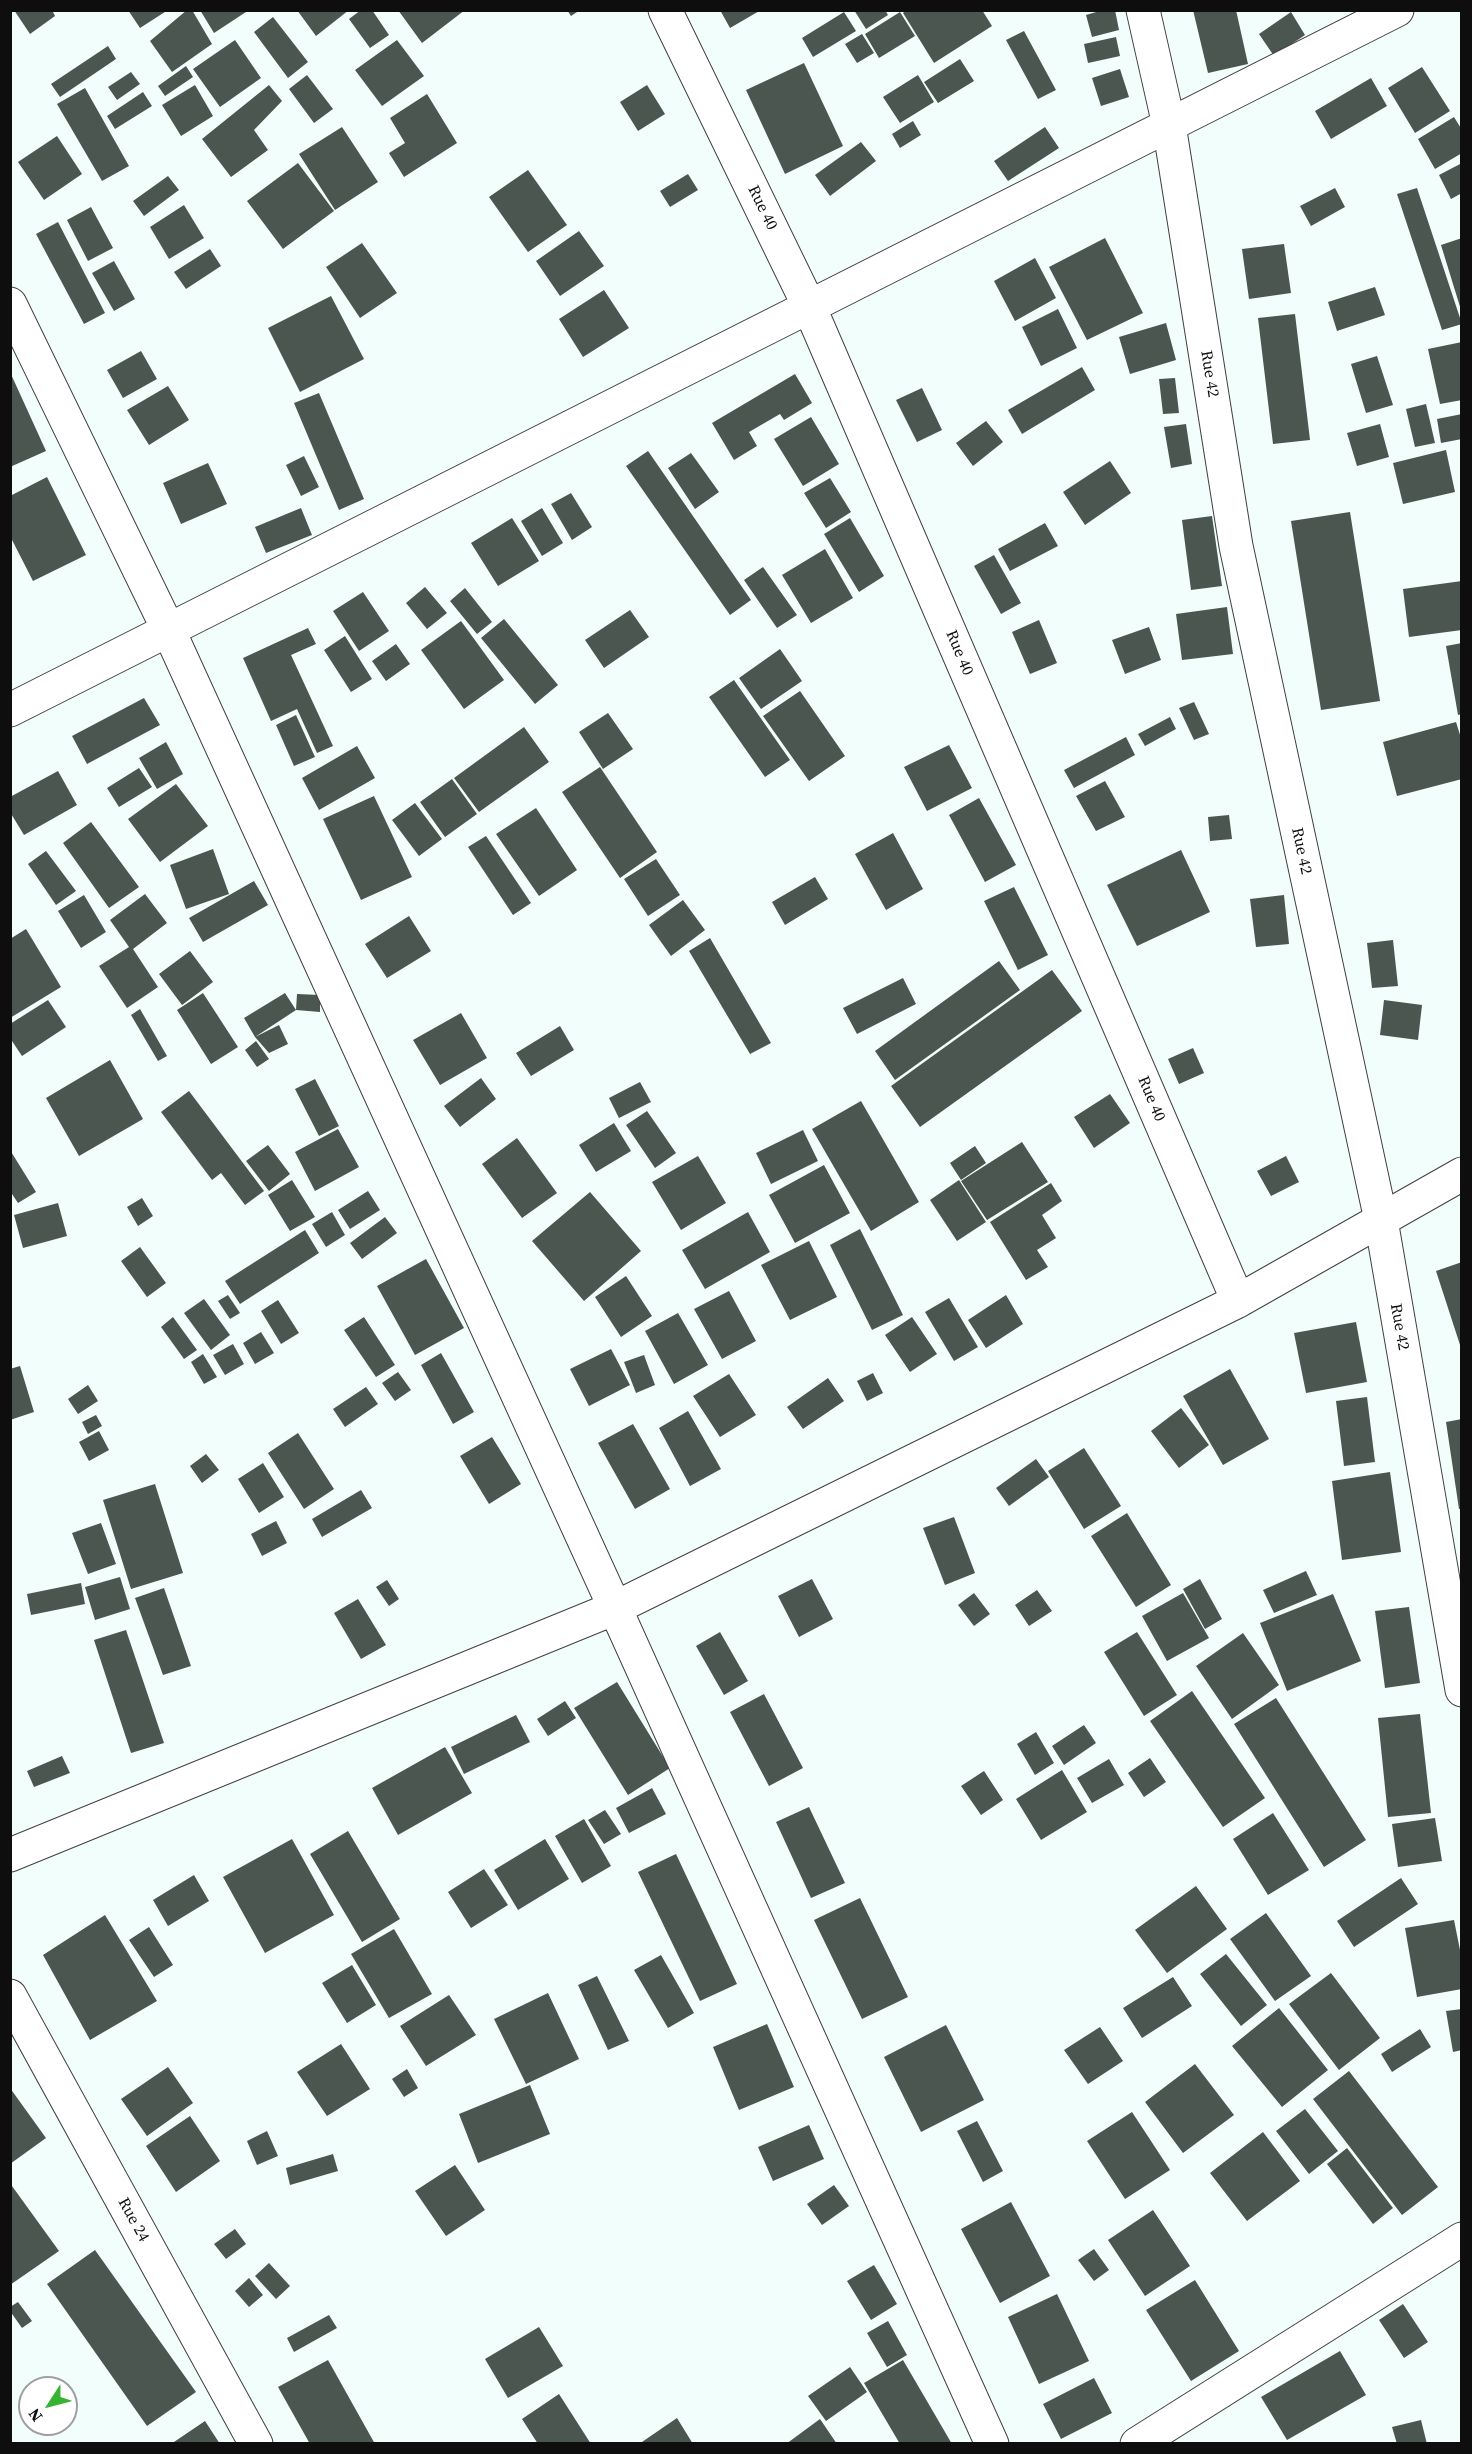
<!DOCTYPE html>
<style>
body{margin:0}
#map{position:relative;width:1472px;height:2454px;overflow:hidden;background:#f1fefb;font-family:"Source Serif 4",serif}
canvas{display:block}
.frame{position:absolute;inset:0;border:12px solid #0e0e0e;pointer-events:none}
.north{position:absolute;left:18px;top:2376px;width:60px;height:60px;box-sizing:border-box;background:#fff;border:2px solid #9f9f9f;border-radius:50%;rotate:234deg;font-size:16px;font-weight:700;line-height:24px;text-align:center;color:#0e0e0e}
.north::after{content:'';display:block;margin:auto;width:21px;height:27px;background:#36b331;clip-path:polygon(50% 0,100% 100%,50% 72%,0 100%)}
</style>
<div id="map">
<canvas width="1472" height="2454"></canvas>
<div class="frame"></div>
<div class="north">N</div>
</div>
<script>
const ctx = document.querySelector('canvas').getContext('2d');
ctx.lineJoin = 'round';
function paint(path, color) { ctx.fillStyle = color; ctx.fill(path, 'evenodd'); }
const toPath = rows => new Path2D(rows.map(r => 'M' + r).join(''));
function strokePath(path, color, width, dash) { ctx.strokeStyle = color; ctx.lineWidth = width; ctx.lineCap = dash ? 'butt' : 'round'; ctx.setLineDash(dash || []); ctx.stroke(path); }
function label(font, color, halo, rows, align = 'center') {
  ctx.font = font + ' "Source Serif 4",serif'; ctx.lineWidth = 6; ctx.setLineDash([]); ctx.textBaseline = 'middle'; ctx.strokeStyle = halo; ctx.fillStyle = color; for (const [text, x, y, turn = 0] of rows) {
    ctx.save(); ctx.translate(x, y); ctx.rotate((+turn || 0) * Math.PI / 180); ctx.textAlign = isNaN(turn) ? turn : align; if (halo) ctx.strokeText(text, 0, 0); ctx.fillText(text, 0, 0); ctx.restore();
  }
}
paint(toPath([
 [14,10,52,10,55,16,30,34],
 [128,10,168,10,140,28],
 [187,10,192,10,212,44,172,72,150,41],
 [200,10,249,10,214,33],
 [297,10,349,10,316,36],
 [361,10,372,10,389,35,370,48,349,19],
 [398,10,465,10,422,43],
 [567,10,580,10,571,16],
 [720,10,761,10,730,28],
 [854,10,885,10,888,15,866,29],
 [906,10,982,10,992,26,934,63,903,13],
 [1103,10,1115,10,1119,30,1092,37,1086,15],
 [1193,10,1236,10,1248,64,1208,73],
 [844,12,856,31,813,57,802,38],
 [900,12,915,36,879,58,865,34],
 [1291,12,1305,35,1274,56,1259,34],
 [273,17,308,62,288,78,254,32],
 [1024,31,1056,90,1038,99,1006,40],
 [862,34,874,53,857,63,845,44],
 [1116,37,1120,56,1088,63,1084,44],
 [235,40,261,78,220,107,193,69],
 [397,40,424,76,382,106,355,70],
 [108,46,116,59,60,97,51,84],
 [960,59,974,81,938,103,924,82],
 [804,63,843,146,785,174,746,90],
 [186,66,193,77,165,96,158,86],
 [1422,67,1450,111,1415,133,1388,88],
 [1120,69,1129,97,1101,106,1092,78],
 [131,72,140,84,117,100,108,87],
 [307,75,333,109,314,123,289,89],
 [918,75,934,102,900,123,883,97],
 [1371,78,1387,106,1331,139,1315,111],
 [195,85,213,116,181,136,162,105],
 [269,85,282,101,254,130,268,150,231,177,202,139],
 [647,85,665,114,638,131,620,102],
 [85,88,129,166,102,181,57,104],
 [143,92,152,106,115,129,107,116],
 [427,94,457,143,404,177,389,153,405,143,390,118],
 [1454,117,1462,130,1462,153,1435,169,1418,139],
 [913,121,921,135,900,148,892,134],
 [342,127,378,182,335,210,299,154],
 [1045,127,1059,148,1008,181,994,161],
 [57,136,82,174,44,200,18,162],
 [861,142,876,161,830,196,815,175],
 [298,163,334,211,283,249,247,201],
 [1462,163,1462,193,1451,199,1439,175],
 [528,170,567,225,528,252,489,197],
 [688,174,698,190,670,207,660,191],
 [168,176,179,190,144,216,133,201],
 [1335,188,1345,207,1311,226,1300,206],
 [1417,188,1462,324,1442,330,1397,194],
 [184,205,204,238,169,259,150,227],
 [91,207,113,248,88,261,67,220],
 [58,222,105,313,84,324,36,234],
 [579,231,604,266,560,296,536,261],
 [1105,238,1143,313,1087,340,1049,267],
 [1462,238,1462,310,1461,310,1441,245],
 [362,243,397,293,360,318,326,267],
 [1284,244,1291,293,1249,299,1242,249],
 [210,249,221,266,186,289,174,272],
 [1035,258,1056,298,1015,321,994,281],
 [114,261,135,299,114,311,92,273],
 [1375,287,1385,315,1337,331,1328,302],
 [604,290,629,328,583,357,559,319],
 [331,296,364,359,300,392,268,328],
 [1058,309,1077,348,1041,366,1022,327],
 [1295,314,1310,440,1273,444,1258,318],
 [1166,323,1176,360,1130,374,1119,337],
 [1462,342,1462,400,1440,404,1428,349],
 [141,351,157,379,123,398,107,370],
 [1377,356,1393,405,1366,413,1351,364],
 [1082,367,1095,390,1022,434,1008,410],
 [10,372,46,451,10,467],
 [795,374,812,403,784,420,780,414,749,432,757,446,734,460,712,423],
 [1175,378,1179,413,1163,414,1159,379],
 [168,386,189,420,149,445,127,410],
 [922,388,942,430,917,442,896,400],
 [319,393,364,499,339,510,294,403],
 [1426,404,1435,443,1415,447,1406,409],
 [1462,414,1462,439,1441,443,1437,419],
 [811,417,839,464,803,486,774,439],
 [986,421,1003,442,973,466,956,443],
 [1186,424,1192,464,1171,468,1164,427],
 [1380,424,1389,457,1357,466,1347,433],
 [1446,450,1455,492,1403,504,1393,463],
 [648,451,751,600,730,615,626,466],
 [691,453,719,492,695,509,668,468],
 [304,456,319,487,301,496,286,465],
 [1110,461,1131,493,1085,525,1063,492],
 [208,463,227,504,181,524,163,483],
 [47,477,86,555,33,581,10,536,10,496],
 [830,478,851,512,826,528,804,493],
 [571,493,592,527,572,540,551,504],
 [301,508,312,535,266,553,255,527],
 [542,508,563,543,542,556,521,521],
 [1350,512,1380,701,1321,710,1291,521],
 [1212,516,1222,586,1191,590,1182,520],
 [512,518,539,561,498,586,471,543],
 [850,518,884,576,859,592,824,534],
 [1045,523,1058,546,1010,571,998,549],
 [825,549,853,598,811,623,782,575],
 [994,555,1021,603,1001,614,974,566],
 [763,567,797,615,777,628,744,580],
 [1462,581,1462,630,1409,637,1403,589],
 [425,587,447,613,427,629,406,603],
 [465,588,492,622,477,634,450,601],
 [363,592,389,631,359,651,333,611],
 [1227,607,1233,654,1182,660,1176,614],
 [630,610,649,637,604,668,585,640],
 [504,619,558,685,535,704,481,638],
 [1039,620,1057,663,1030,674,1012,632],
 [461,621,504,680,464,709,421,650],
 [1149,627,1161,660,1125,674,1112,640],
 [308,628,316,644,291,655,333,746,317,753,297,709,271,721,243,658],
 [345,636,372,679,351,692,324,650],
 [1462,643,1462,714,1458,715,1446,646],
 [396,644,410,664,386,681,372,661],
 [780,649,802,681,761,709,739,678],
 [734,680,790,760,765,777,709,697],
 [800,691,845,756,809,781,763,716],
 [144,698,160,725,87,764,72,736],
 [1194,702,1209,734,1194,740,1179,708],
 [608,713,633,749,603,769,579,732],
 [296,715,315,757,294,766,276,725],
 [1170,717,1176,729,1145,746,1138,734],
 [1456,722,1462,741,1462,779,1397,796,1383,742],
 [524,727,549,762,479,812,454,778],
 [1126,737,1135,755,1074,788,1064,770],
 [166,742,183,774,157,789,139,758],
 [949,745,972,788,927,811,904,767],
 [357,746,375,778,319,810,302,778],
 [600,767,657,852,620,878,562,792],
 [139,768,152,787,119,807,107,788],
 [58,771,77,805,24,835,10,812,10,797],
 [452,779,477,814,445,837,420,802],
 [1105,781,1125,817,1096,831,1076,796],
 [176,784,208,826,160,862,128,819],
 [374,796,412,877,361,900,323,819],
 [979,798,1016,865,985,882,949,815],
 [415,803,442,839,419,856,392,820],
 [536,808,577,870,539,896,496,834],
 [1229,815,1232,839,1210,841,1208,817],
 [91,822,139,887,109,908,63,843],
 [893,833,923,889,886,910,855,854],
 [486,836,531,903,513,915,468,847],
 [213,849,229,894,186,909,170,865],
 [1181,850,1210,912,1137,946,1107,885],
 [46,851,76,891,56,905,28,864],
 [656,859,680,895,648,916,624,879],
 [815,877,828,899,785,925,772,902],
 [254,881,268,905,203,942,189,918],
 [1014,887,1048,955,1018,970,984,901],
 [145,894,167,923,133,949,158,987,127,1008,99,966,129,947,110,920],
 [84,895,106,932,81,948,58,911],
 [1284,895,1289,944,1256,947,1250,899],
 [683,900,705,930,671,956,649,925],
 [409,916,431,951,387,978,365,944],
 [26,929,61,987,10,1018,10,939],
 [710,938,771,1043,750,1054,689,951],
 [1393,940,1398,986,1372,988,1367,943],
 [190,951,213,982,182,1005,159,974],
 [999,961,1020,990,895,1080,875,1051],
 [1052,970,1082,1011,920,1127,891,1086],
 [903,978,916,1004,857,1034,843,1008],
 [203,993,238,1047,211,1064,177,1010],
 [285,993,296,1010,297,994,320,995,320,1012,296,1010,255,1037,279,1025,288,1044,269,1053,255,1037,244,1018],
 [48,1000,66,1027,22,1056,10,1038,10,1024],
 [1384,1000,1422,1005,1418,1040,1380,1035],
 [140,1009,167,1056,158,1061,131,1015],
 [461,1013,487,1058,440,1085,413,1040],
 [560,1026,574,1050,531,1076,516,1053],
 [256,1041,269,1059,257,1067,245,1050],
 [1193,1048,1204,1073,1179,1084,1168,1059],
 [110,1060,143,1119,79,1156,46,1098],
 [481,1078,496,1099,460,1127,444,1106],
 [315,1079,339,1126,319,1136,295,1089],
 [640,1082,651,1102,619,1118,609,1098],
 [189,1091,264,1191,245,1205,221,1173,212,1180,161,1112],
 [1110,1094,1130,1123,1094,1148,1074,1117],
 [861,1101,919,1202,871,1231,812,1129],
 [647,1111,676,1153,655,1168,626,1125],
 [614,1123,631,1151,596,1172,579,1145],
 [338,1129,359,1167,315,1191,295,1152],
 [803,1130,818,1161,771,1184,756,1153],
 [517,1138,557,1193,522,1218,482,1164],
 [1022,1142,1048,1182,987,1220,961,1181],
 [268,1145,290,1174,269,1191,246,1161],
 [975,1146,986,1163,961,1180,950,1163],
 [10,1150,36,1192,18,1203,10,1191],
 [698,1156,726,1203,681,1230,652,1182],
 [1286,1156,1299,1182,1271,1196,1257,1171],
 [824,1165,850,1213,795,1243,769,1195],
 [292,1180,315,1217,290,1231,268,1195],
 [959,1180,986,1222,957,1241,930,1200],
 [1051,1183,1062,1201,1042,1215,1056,1238,1037,1250,1048,1267,1026,1280,990,1222],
 [368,1191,380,1210,350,1229,338,1210],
 [590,1192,641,1251,584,1301,532,1241],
 [142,1198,153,1216,138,1226,127,1207],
 [58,1203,67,1236,23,1248,14,1215],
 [332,1212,345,1235,326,1247,312,1224],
 [748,1212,770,1252,705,1289,682,1250],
 [385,1217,397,1233,362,1259,350,1243],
 [860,1229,903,1315,872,1330,830,1245],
 [305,1230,319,1253,240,1304,225,1281],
 [809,1241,837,1297,790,1320,761,1265],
 [140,1247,166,1283,147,1297,121,1261],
 [426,1259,464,1328,415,1355,377,1286],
 [1462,1262,1462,1348,1461,1348,1436,1271],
 [626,1276,652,1316,621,1337,595,1297],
 [729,1291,756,1341,722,1359,694,1309],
 [228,1295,240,1313,230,1319,218,1301],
 [1006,1295,1023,1324,986,1348,968,1320],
 [949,1298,978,1347,954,1361,925,1312],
 [204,1299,230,1335,211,1350,184,1313],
 [278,1300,299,1333,281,1344,261,1311],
 [678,1313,708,1365,674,1384,645,1331],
 [173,1317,197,1350,184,1359,161,1327],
 [364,1317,395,1365,376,1377,344,1330],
 [912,1317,937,1354,910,1372,885,1335],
 [1356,1322,1367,1382,1306,1393,1294,1333],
 [261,1332,274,1353,255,1364,243,1343],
 [233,1344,244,1364,225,1375,213,1355],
 [611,1349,630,1385,589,1406,570,1369],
 [441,1353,474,1412,453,1424,421,1365],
 [203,1354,217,1377,204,1384,191,1362],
 [644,1355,655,1385,636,1393,624,1362],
 [20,1366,34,1412,10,1420,10,1369],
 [1230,1369,1269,1439,1223,1465,1183,1396],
 [398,1372,411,1390,395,1401,382,1383],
 [873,1373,883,1393,867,1401,857,1381],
 [729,1374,756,1415,720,1437,693,1396],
 [828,1378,844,1401,803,1429,787,1407],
 [88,1385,98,1401,78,1414,68,1399],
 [366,1387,378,1404,345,1427,333,1409],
 [1367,1397,1375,1462,1344,1466,1336,1401],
 [1181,1408,1209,1445,1179,1468,1151,1431],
 [688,1411,721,1469,690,1486,659,1428],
 [96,1415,102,1426,88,1434,82,1422],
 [1462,1419,1462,1509,1459,1509,1446,1422],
 [633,1424,670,1489,635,1509,598,1443],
 [99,1431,109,1450,89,1461,79,1442],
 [298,1433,334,1489,304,1509,268,1453],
 [492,1437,521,1484,489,1504,460,1456],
 [1084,1448,1121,1506,1084,1529,1048,1471],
 [206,1454,219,1470,202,1483,190,1466],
 [1036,1459,1049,1477,1009,1506,996,1488],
 [263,1463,284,1497,259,1513,238,1479],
 [1390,1472,1401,1552,1342,1560,1332,1481],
 [155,1484,183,1573,131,1589,103,1500],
 [361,1490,372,1508,322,1537,312,1519],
 [1127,1513,1171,1585,1136,1607,1091,1536],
 [954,1517,975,1573,945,1585,923,1528],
 [276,1521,287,1543,262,1556,251,1534],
 [101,1523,116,1564,88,1574,72,1533],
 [1306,1571,1317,1595,1274,1613,1263,1590],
 [120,1577,130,1609,95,1620,85,1587],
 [812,1579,833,1619,799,1637,778,1596],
 [1200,1579,1222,1619,1205,1629,1183,1589],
 [387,1580,399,1599,389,1606,376,1587],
 [81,1583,85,1604,31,1615,27,1594],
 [164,1588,191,1666,163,1675,135,1598],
 [1037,1590,1052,1611,1029,1626,1015,1605],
 [974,1593,990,1614,974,1626,958,1605],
 [1183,1593,1209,1638,1167,1661,1142,1616],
 [1333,1594,1361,1661,1287,1691,1260,1623],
 [358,1599,386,1645,361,1659,334,1613],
 [1409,1607,1420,1683,1385,1688,1375,1611],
 [126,1630,164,1743,131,1753,94,1640],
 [720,1632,748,1681,724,1695,696,1646],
 [1137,1632,1177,1695,1144,1716,1104,1652],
 [1243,1633,1279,1685,1232,1719,1196,1666],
 [617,1682,670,1768,628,1795,574,1708],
 [1192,1691,1265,1798,1223,1827,1150,1721],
 [764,1694,803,1768,769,1786,730,1712],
 [1276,1698,1366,1840,1324,1867,1234,1724],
 [565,1701,576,1718,548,1736,537,1719],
 [1420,1714,1431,1813,1388,1817,1378,1718],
 [516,1715,530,1742,464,1774,451,1747],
 [1084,1725,1096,1743,1064,1765,1052,1746],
 [1036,1732,1054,1763,1035,1775,1017,1744],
 [445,1747,472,1793,398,1835,372,1788],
 [62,1756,70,1773,34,1787,27,1771],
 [1150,1758,1166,1782,1144,1797,1128,1773],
 [1109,1759,1124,1785,1092,1803,1077,1778],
 [1062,1770,1087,1812,1041,1840,1016,1799],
 [984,1771,1003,1800,981,1815,961,1786],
 [652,1788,666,1814,629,1833,616,1808],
 [809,1807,845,1883,811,1898,776,1822],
 [605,1810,621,1834,604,1844,588,1820],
 [1273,1813,1309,1870,1268,1895,1233,1839],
 [1435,1818,1442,1861,1398,1867,1392,1824],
 [584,1819,611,1866,582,1883,555,1836],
 [348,1831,400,1919,362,1942,310,1854],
 [292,1839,334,1915,265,1953,223,1877],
 [545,1839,569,1879,518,1910,494,1870],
 [676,1854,737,1984,700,2001,638,1872],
 [484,1869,508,1905,471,1928,448,1892],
 [194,1875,209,1901,168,1926,153,1900],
 [1401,1878,1418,1904,1354,1947,1337,1921],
 [1196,1886,1227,1929,1167,1973,1135,1930],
 [860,1898,908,1997,862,2019,814,1920],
 [1266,1913,1311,1976,1275,2001,1230,1939],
 [105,1915,157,2001,90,2040,43,1955],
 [1454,1920,1462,1960,1462,1989,1417,1997,1405,1928],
 [149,1927,173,1965,154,1977,129,1940],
 [394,1929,432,1994,389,2018,351,1954],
 [1226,1954,1267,2005,1241,2026,1200,1974],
 [661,1955,694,2013,668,2028,634,1970],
 [352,1965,376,2005,347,2023,322,1983],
 [1331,1973,1380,2038,1339,2070,1289,2004],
 [597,1976,629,2041,608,2050,578,1985],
 [1173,1977,1192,2006,1142,2038,1123,2008],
 [548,1993,579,2059,526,2084,494,2019],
 [449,1995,476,2035,426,2066,400,2026],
 [1279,2008,1328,2070,1282,2107,1232,2046],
 [1462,2009,1462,2050,1453,2052,1446,2011],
 [767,2024,794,2087,739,2110,713,2047],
 [946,2025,984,2100,921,2132,884,2057],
 [1100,2027,1123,2061,1088,2084,1064,2050],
 [1420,2029,1431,2047,1392,2072,1381,2054],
 [341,2044,370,2089,327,2116,297,2072],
 [1195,2064,1234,2115,1183,2153,1145,2102],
 [168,2067,193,2103,147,2136,121,2099],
 [407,2069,418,2088,404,2097,392,2079],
 [1349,2071,1438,2187,1402,2215,1313,2099],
 [530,2085,550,2134,478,2163,459,2114],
 [10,2088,46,2138,10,2164],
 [1305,2109,1338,2151,1309,2174,1276,2131],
 [1132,2112,1170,2170,1125,2199,1087,2141],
 [190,2116,220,2161,176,2192,146,2146],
 [977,2121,1003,2171,983,2182,957,2131],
 [809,2125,824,2159,773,2181,758,2147],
 [267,2131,278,2156,257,2165,247,2141],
 [1263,2132,1300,2181,1247,2221,1210,2173],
 [1347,2148,1393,2208,1373,2224,1327,2164],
 [333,2154,338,2171,290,2185,286,2168],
 [455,2165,485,2210,446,2236,415,2191],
 [834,2185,849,2206,822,2225,807,2204],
 [12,2186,59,2251,10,2285,10,2187],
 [1011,2202,1050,2276,1000,2303,961,2229],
 [1153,2210,1190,2266,1145,2296,1108,2240],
 [235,2229,246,2244,226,2259,214,2244],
 [1094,2249,1109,2270,1094,2281,1078,2260],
 [95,2250,196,2392,147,2426,47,2284],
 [269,2263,290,2286,276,2299,255,2276],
 [874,2265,897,2304,871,2320,847,2281],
 [249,2278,263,2295,249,2307,235,2291],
 [1195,2280,1239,2351,1191,2381,1146,2310],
 [1057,2294,1089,2361,1039,2384,1008,2317],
 [18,2302,32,2321,22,2328,10,2311,10,2307],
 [1403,2304,1428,2342,1404,2358,1379,2320],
 [329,2315,337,2328,294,2352,287,2338],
 [888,2321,907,2355,887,2367,867,2333],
 [539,2327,563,2366,508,2398,485,2359],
 [1340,2351,1366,2395,1287,2440,1261,2397],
 [328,2360,375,2444,310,2444,278,2387],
 [903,2360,952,2444,900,2444,864,2383],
 [850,2367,867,2392,826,2421,808,2396],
 [1094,2378,1112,2413,1061,2439,1043,2404],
 [559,2394,591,2444,538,2444,522,2419],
 [677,2418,693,2444,639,2444],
 [820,2419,837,2444,786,2444],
 [1421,2420,1427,2444,1397,2444,1392,2427],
 [205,2421,220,2444,171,2444]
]), '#4b5650');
const minor = toPath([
 [665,10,809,306,1238,1301],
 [1143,10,1169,125,1236,546,1381,1220,1462,1690],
 [10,304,169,631,615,1608,992,2444],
 [10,710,1397,10],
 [10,1855,615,1608,1238,1301,1462,1174],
 [10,1996,256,2444],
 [1137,2444,1462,2239]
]);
strokePath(minor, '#414141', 35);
strokePath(minor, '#fff', 33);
label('16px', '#0e0e0e', '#fff', [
 ["Rue 40",762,208,64],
 ["Rue 42",1209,374,81],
 ["Rue 40",959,653,67],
 ["Rue 42",1301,851,78],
 ["Rue 40",1151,1099,67],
 ["Rue 42",1399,1327,80],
 ["Rue 24",133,2220,61]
]);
</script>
